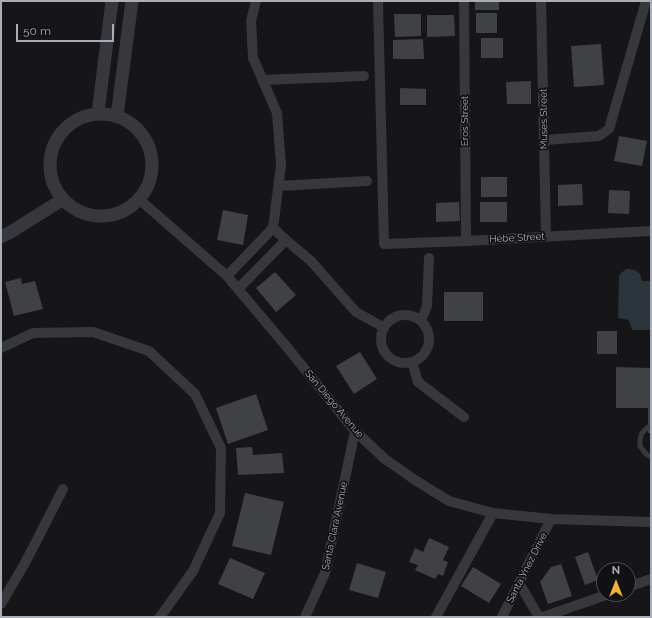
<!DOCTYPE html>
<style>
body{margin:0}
#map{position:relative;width:652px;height:618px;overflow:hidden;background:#161618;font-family:Raleway,sans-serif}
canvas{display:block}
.frame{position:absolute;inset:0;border:2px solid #a8adb8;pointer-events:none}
.north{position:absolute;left:596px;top:562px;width:40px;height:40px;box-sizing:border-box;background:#111113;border:1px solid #4d4f55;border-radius:50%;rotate:0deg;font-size:11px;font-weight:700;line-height:16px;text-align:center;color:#a8adb8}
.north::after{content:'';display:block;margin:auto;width:14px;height:18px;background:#f2b134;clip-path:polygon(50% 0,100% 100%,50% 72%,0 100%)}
.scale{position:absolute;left:16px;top:24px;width:98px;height:18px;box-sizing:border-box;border:2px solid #a8adb8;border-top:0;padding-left:5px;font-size:12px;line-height:14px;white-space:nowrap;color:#a8adb8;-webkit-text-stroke:3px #111113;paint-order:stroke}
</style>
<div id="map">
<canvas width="652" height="618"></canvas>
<div class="frame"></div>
<div class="north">N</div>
<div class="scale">50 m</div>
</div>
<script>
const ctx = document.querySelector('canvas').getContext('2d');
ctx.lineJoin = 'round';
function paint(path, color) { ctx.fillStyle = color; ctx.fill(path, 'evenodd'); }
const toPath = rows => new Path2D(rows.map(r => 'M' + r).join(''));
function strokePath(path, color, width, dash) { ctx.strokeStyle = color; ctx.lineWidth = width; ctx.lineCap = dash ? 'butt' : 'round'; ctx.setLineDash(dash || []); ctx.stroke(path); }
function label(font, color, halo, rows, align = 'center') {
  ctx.font = font + ' Raleway,sans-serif'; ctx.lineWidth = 3.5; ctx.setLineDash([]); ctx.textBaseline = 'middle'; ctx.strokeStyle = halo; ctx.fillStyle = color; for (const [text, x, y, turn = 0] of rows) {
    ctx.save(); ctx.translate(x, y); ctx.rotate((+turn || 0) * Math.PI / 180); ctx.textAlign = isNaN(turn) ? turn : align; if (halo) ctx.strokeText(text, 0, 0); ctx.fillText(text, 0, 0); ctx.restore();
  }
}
paint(toPath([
 [626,269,630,269,637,271,640,274,642,281,651,281,650,330,632,330,630,323,628,320,624,319,618,318,619,277,620,274]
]), '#2c353c');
paint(toPath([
 [475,1,499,1,499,10,475,10],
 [476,13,497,13,497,33,476,33],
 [394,14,421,14,421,36,395,37],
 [427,15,454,15,455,36,427,37],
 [481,38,503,38,503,58,481,58],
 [423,39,424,59,393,59,393,40],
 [601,44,604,85,574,87,571,46],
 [531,81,531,104,507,104,506,82],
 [400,88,426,89,426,105,400,105],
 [619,136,647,141,642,166,614,161],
 [481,177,507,177,507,197,481,197],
 [582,184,583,205,558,206,558,185],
 [609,190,630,191,629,214,608,213],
 [459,202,460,221,436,222,436,203],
 [480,202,507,202,507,222,480,222],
 [223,210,248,215,243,245,217,240],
 [275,272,296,295,276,312,256,288],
 [21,278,22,284,35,281,43,309,14,316,5,282],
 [444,292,483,292,483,321,444,321],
 [597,331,617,331,617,354,597,354],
 [360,352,377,379,354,394,336,366],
 [616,367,651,368,651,433,648,433,648,408,616,408],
 [256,394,268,430,228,444,216,408],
 [252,447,253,455,282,453,284,473,238,475,236,448],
 [245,493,284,502,271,555,232,546],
 [429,538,449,547,443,560,448,562,443,576,438,574,435,579,415,570,418,565,409,562,415,548,423,552],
 [588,552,598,580,585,585,575,557],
 [230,558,265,573,253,599,218,584],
 [357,563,386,572,378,598,349,590],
 [561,564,572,596,548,604,540,582,551,567],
 [473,567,501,584,489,603,461,586]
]), '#404145');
strokePath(toPath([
 [648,427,642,433,640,439,640,446,646,454,651,457]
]), '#37383d', 5);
strokePath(toPath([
 [256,1,251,21,253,58,277,113,281,165,273,228],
 [378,1,384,244,466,241,651,231],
 [464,1,466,241],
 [541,1,546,237],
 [263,80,364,76],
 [545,140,599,136,609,129,646,1],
 [279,186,367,181],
 [140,200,227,276,286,346,355,431,385,459,415,480,449,501,493,513,551,519,651,522],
 [273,228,286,240,311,261,356,312,383,327],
 [227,276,273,228],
 [238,289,286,240],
 '381 339a24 24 0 1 1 48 0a24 24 0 1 1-48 0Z',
 [421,321,427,306,429,258],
 [1,348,33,333,93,332,149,351,195,394,221,448,220,513,193,571,160,617],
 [412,362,418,382,464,417],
 [519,583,539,617],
 [628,587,651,579],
 [1,604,25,563,63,489],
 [305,617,325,573,355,431],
 [436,617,493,513],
 [502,617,551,519],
 [543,617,609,594]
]), '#37383d', 10);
strokePath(toPath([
 [98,113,112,1],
 '50 165a51 51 0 1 1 102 0a51 51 0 1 1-102 0Z',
 [117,116,132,1],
 [1,237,9,233,62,200]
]), '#37383d', 13);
label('10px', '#a8adb8', '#111113', [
 ["Muses Street",544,119,-91],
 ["Eros Street",465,121,-90],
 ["Hebe Street",517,238,-3],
 ["San Diego Avenue",334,404,50],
 ["Santa Clara Avenue",335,526,-78],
 ["Santa Ynez Drive",527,568,-63]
]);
</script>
